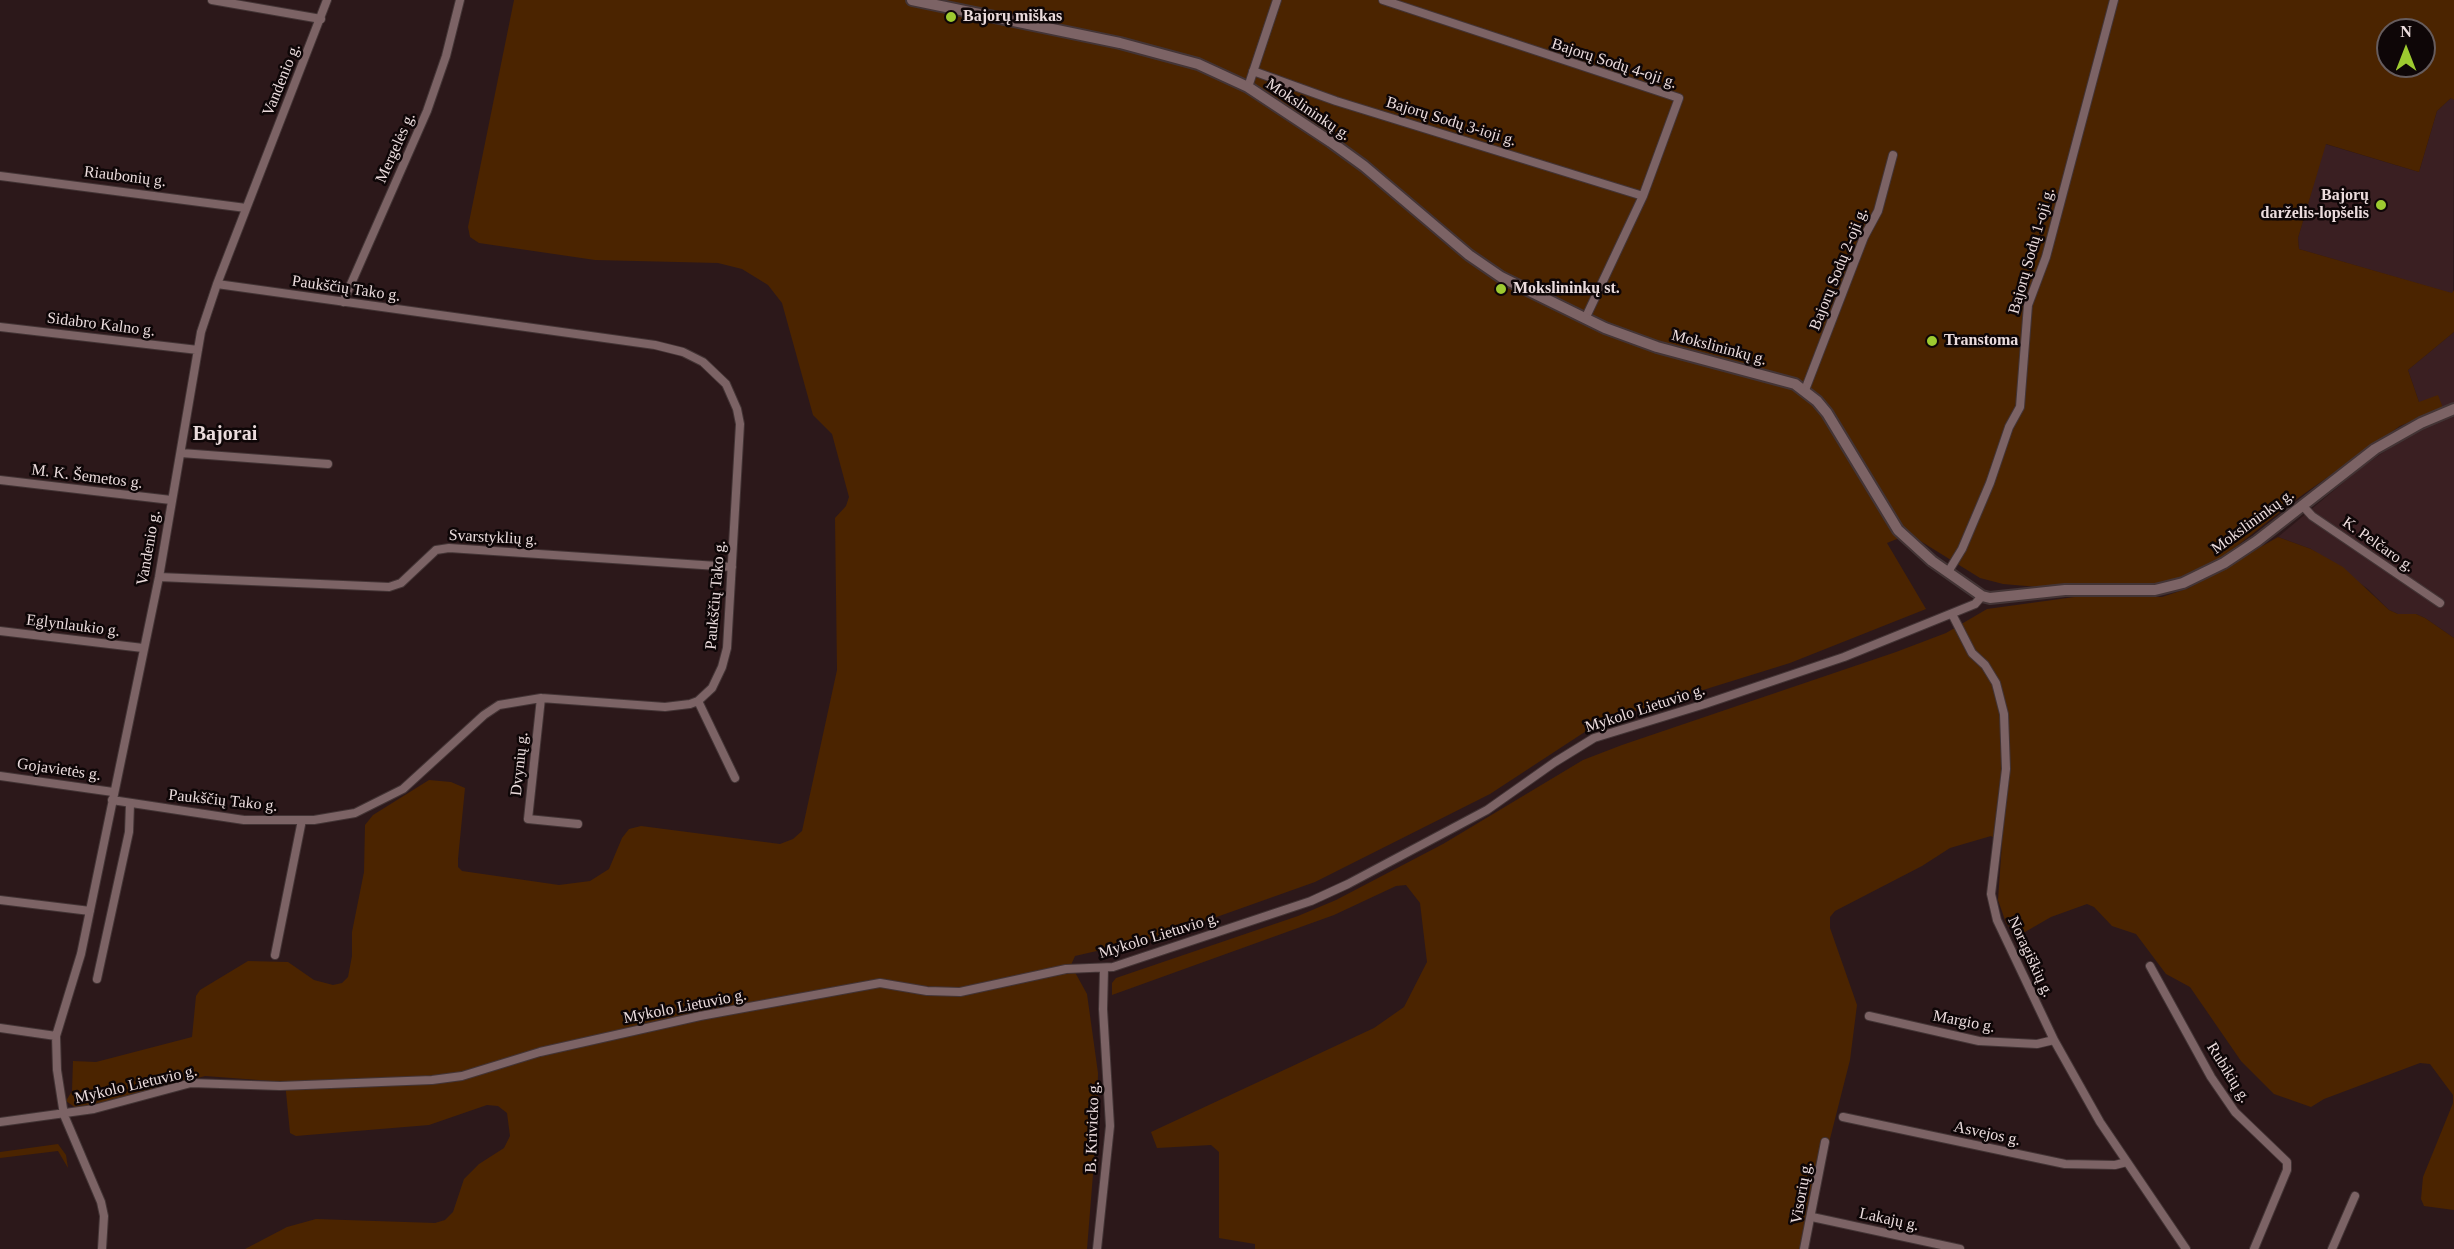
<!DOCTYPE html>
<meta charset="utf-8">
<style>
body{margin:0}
#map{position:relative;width:2454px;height:1249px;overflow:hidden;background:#2c181a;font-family:"Times New Roman",serif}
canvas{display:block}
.north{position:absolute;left:2376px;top:18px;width:60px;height:60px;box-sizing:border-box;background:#0e0607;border:2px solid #665c5d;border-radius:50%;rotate:0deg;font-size:16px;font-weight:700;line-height:24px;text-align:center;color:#ebdcdd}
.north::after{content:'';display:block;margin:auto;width:21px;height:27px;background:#9dca30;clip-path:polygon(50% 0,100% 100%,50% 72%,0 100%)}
</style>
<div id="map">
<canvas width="2454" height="1249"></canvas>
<div class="north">N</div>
</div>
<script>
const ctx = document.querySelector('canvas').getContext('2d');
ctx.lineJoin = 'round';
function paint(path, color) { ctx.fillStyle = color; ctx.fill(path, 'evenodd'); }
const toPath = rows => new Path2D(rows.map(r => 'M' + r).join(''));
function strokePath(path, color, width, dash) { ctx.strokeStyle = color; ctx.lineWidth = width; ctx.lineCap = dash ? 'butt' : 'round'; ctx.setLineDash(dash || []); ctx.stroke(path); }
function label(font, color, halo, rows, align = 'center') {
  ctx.font = font + ' "Times New Roman",serif'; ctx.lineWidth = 5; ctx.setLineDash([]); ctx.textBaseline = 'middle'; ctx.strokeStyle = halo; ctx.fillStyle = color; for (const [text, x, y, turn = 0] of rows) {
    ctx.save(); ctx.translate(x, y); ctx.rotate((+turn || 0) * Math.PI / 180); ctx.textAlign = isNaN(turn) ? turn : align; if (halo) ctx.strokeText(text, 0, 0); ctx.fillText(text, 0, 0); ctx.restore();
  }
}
paint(toPath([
 [2452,97,2454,100,2453,294,2299,249,2298,238,2325,144,2419,172,2437,111],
 [2454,332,2454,405,2443,408,2419,402,2408,370],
 [2454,414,2454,638,2425,618,2416,614,2398,614,2389,610,2368,589,2311,549,2278,537,2362,467,2407,436]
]), '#3a1f22');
paint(toPath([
 [514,0,2454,0,2454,100,2451,98,2437,111,2419,172,2326,144,2298,238,2299,249,2452,293,2454,290,2454,332,2408,370,2419,402,2438,395,2443,408,2400,426,2294,501,2223,557,2182,579,2156,586,2094,584,2038,587,2003,584,1980,578,1909,534,1887,543,1926,609,1790,663,1600,722,1490,794,1315,882,1166,935,1075,956,1071,965,1087,994,1098,1073,1097,1124,1087,1249,245,1249,287,1227,316,1219,435,1223,445,1220,453,1212,464,1179,479,1164,504,1148,510,1136,507,1113,498,1106,487,1105,429,1125,296,1136,290,1133,285,1082,205,1076,97,1105,76,1108,66,1101,72,1091,73,1061,96,1062,192,1037,196,996,200,990,248,961,288,962,314,980,333,985,342,983,348,977,352,956,352,932,364,872,365,825,373,815,429,780,451,782,465,788,458,859,458,867,462,871,559,885,590,881,609,869,622,838,629,829,641,826,780,844,793,839,802,831,837,670,835,518,846,506,849,497,832,434,813,415,782,303,768,285,742,269,718,263,595,260,479,243,470,237,468,227],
 [2388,30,2424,30,2424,66,2388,66],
 [2278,537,2311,549,2343,567,2389,610,2398,614,2416,614,2425,618,2454,638,2454,1210,2424,1206,2421,1199,2423,1177,2453,1103,2453,1095,2430,1064,2420,1063,2324,1099,2311,1107,2274,1094,2241,1061,2190,987,2166,974,2136,934,2112,926,2094,907,2087,904,2051,917,2025,932,2014,933,2006,923,1998,900,2002,843,1991,836,1950,848,1922,866,1835,911,1830,917,1830,928,1857,1005,1850,1060,1802,1249,1255,1249,1255,1244,1219,1238,1219,1152,1211,1145,1157,1148,1151,1132,1374,1028,1404,1007,1427,962,1420,903,1406,885,1396,886,1334,915,1112,995,1112,983,1116,978,1298,916,1336,900,1443,844,1583,760,1622,745,1896,652,1946,633,1987,609,2089,595,2162,597,2189,588],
 [58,1144,66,1155,68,1168,58,1151,0,1158,0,1152]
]), '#4b2400');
const street = toPath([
 [212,0,321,19],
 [1383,0,1679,98,1643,196,1585,319],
 [1253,71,1336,101,1643,196],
 [1248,87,1277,0],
 [0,176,246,208],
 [343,302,427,111,446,56,460,0],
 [0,327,198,350],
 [1805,390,1864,237,1878,211,1893,155],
 [181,453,328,464],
 [0,480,171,500],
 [2302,505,2312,516,2440,603],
 [1948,572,1962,549,1990,483,2009,427,2020,407,2028,305,2046,257,2114,0],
 [159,577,389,587,401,583,436,550,449,548,732,567],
 [1952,614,1972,653,1985,665,1996,683,2004,714,2006,769,1991,894,1997,920,2054,1040,2100,1122,2186,1249],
 [0,631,143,648],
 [541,698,528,819,578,824],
 [698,701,735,778],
 [0,776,113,792],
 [112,800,244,820,314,820,355,813,403,789,484,715,499,705,541,698,665,707,690,704,698,701,712,688,722,667,727,648,740,424,737,409,726,384,703,362,683,352,655,345,217,284],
 [0,900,90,911],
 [275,955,302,820],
 [2150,966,2211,1077,2235,1112,2287,1162,2287,1170,2254,1249],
 [97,979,129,832,130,804],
 [1869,1016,1979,1041,2037,1044,2054,1040],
 [0,1028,56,1036],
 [1843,1117,2065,1164,2115,1165,2127,1162],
 [0,1122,94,1109,191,1083,280,1086,432,1080,462,1076,540,1052,700,1016,880,983,927,991,960,992,1066,969,1113,967,1311,901,1348,884,1487,810,1555,762,1594,738,1705,704,1844,657,1975,604,1982,596],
 [1812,1217,1960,1249],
 [102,1249,104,1216,101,1202,64,1115,57,1070,56,1036,81,954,159,577,201,332,217,284,327,0],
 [1097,1249,1110,1126,1103,1009,1104,969],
 [1804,1249,1825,1142],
 [2332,1249,2355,1196]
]);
const secondary = toPath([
 [912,0,1120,43,1198,64,1248,87,1331,142,1364,166,1469,255,1501,277,1605,328,1657,347,1795,384,1817,401,1827,413,1898,530,1932,561,1982,596,1990,598,2065,590,2155,590,2183,583,2224,563,2257,541,2375,449,2421,423,2454,409]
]);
strokePath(street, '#433435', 10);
strokePath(secondary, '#433435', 14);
strokePath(street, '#7c6365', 8);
strokePath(secondary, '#7c6365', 10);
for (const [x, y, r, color] of [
 [951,17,6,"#9dca30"],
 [2381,205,6,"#9dca30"],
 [1501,289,6,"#9dca30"],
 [1932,341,6,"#9dca30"]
]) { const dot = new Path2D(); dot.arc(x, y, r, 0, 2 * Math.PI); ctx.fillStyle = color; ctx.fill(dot); strokePath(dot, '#0e0607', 2); }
label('bold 16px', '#ebdcdd', '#0e0607', [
 ["Bajorų miškas",963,17],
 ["Bajorų",2369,196,"right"],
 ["darželis-lopšelis",2369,214,"right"],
 ["Mokslininkų st.",1513,289],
 ["Transtoma",1944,341]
], 'left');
label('16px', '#ebdcdd', '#0e0607', [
 ["Bajorų Sodų 4-oji g.",1614,64,18],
 ["Vandenio g.",282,80,-68],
 ["Mokslininkų g.",1308,110,34],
 ["Bajorų Sodų 3-ioji g.",1451,122,17],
 ["Mergelės g.",396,148,-66],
 ["Riaubonių g.",125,177,7],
 ["Bajorų Sodų 1-oji g.",2032,251,-74],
 ["Bajorų Sodų 2-oji g.",1839,269,-68],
 ["Paukščių Tako g.",346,289,8],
 ["Sidabro Kalno g.",101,325,7],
 ["Mokslininkų g.",1719,348,15],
 ["M. K. Šemetos g.",87,477,7],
 ["Mokslininkų g.",2253,522,-36],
 ["Svarstyklių g.",493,538,3],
 ["K. Pelčaro g.",2378,545,35],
 ["Vandenio g.",149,548,-80],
 ["Paukščių Tako g.",716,595,-85],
 ["Eglynlaukio g.",73,626,7],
 ["Mykolo Lietuvio g.",1645,709,-18],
 ["Dvynių g.",520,764,-84],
 ["Gojavietės g.",59,770,8],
 ["Paukščių Tako g.",223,801,6],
 ["Mykolo Lietuvio g.",1159,936,-17],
 ["Noragiškių g.",2030,957,65],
 ["Mykolo Lietuvio g.",685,1007,-11],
 ["Margio g.",1964,1022,11],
 ["Rubikių g.",2228,1073,58],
 ["Mykolo Lietuvio g.",136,1085,-13],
 ["B. Krivicko g.",1093,1127,-88],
 ["Asvejos g.",1987,1134,12],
 ["Visorių g.",1802,1193,-80],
 ["Lakajų g.",1889,1220,12]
]);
label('bold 20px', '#ebdcdd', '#0e0607', [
 ["Bajorai",225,435]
]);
</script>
